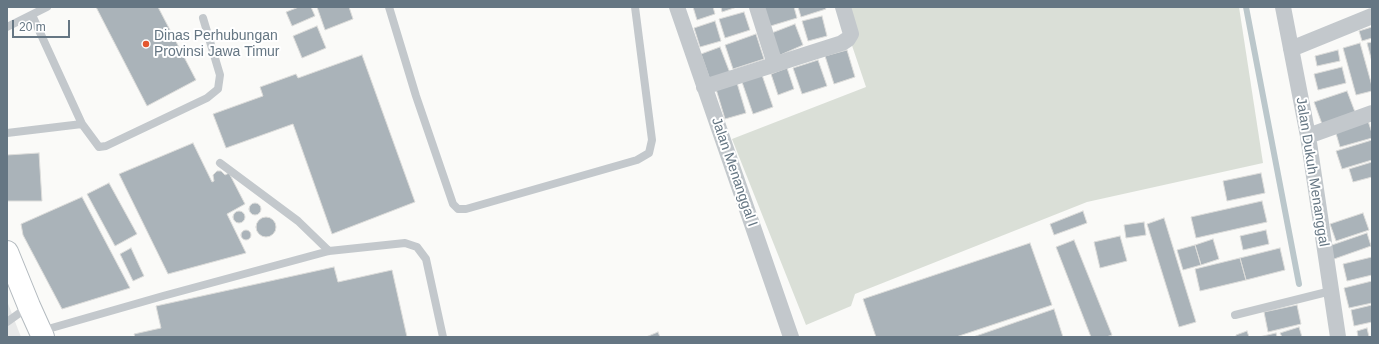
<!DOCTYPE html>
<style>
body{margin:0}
#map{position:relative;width:1379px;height:344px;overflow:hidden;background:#fafaf8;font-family:Helvetica,sans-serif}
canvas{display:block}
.frame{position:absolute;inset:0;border:8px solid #657683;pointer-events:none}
.scale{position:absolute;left:12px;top:20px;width:58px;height:18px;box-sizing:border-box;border:2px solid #657683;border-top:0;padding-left:5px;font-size:12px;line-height:14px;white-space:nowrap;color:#657683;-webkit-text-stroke:3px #fff;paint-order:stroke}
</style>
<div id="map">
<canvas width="1379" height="344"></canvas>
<div class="frame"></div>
<div class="scale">20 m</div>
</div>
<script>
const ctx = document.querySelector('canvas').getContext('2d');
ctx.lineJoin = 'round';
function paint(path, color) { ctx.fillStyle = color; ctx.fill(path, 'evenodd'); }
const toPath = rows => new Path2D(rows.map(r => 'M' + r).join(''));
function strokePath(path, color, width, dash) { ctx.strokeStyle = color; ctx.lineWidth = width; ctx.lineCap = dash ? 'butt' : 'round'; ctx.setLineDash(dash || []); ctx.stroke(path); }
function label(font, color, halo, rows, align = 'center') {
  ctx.font = font + ' Helvetica,sans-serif'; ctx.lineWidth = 4; ctx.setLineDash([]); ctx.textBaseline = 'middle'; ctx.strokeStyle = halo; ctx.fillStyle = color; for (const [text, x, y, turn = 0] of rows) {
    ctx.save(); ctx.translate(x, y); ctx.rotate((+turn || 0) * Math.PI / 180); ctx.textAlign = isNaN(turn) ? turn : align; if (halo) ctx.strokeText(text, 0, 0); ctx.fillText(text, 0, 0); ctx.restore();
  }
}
paint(toPath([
 [7,301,21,337,7,337]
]), '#e8e9e9');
paint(toPath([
 [839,7,1239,7,1263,163,1087,202,855,294,851,306,806,325,732,139,866,87]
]), '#dadfd7');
strokePath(toPath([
 [1246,7,1299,284]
]), '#bbc7cb', 6);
const building = toPath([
 [96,7,158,7,196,80,147,106,96,7],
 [299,7,311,7,315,16,292,26,286,12,299,7],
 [317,7,349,7,353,19,325,30,317,7],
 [693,7,713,7,715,14,697,20,693,7],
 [721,7,737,7,722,12,721,7],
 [758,7,794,7,797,18,764,28,758,7],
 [798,7,825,7,826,9,801,17,798,7],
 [744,12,750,30,725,38,719,19,744,12],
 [822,16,827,36,808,41,802,21,822,16],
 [715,21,721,41,700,47,694,28,715,21],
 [795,24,803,45,778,56,769,34,795,24],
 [317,26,326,48,302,58,293,36,317,26],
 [1372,27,1372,38,1362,41,1359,31,1372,27],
 [756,34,764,59,733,69,725,45,756,34],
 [1372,42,1372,62,1367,43,1372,42],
 [1360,43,1372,86,1372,91,1356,95,1343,48,1360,43],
 [720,47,730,73,710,80,701,54,720,47],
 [847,50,855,77,834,84,825,56,847,50],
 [1338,50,1340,61,1317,66,1315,56,1338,50],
 [362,55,415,202,332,234,293,124,226,148,213,114,263,96,260,87,296,74,298,78,362,55],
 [818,60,827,86,802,94,793,68,818,60],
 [1342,67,1346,83,1318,90,1314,74,1342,67],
 [787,68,794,89,778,95,771,74,787,68],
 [762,75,773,107,753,114,742,82,762,75],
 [737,83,746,113,725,119,716,89,737,83],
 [1347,91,1355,112,1322,124,1314,102,1347,91],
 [1368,121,1372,133,1372,138,1340,147,1335,130,1368,121],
 [1372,140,1372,160,1342,169,1336,151,1372,140],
 [193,143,212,182,214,181,213,175,217,171,221,171,225,175,229,173,245,204,227,214,246,253,168,274,119,174,193,143],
 [39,153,42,201,7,201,7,155,39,153],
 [1372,162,1372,177,1353,182,1349,169,1372,162],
 [1261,173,1265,193,1227,201,1223,181,1261,173],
 [109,183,137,234,115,246,87,194,109,183],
 [82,197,130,288,62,309,23,235,21,224,82,197],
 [1262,201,1267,222,1196,238,1191,217,1262,201],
 '249 209a6 6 0 1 1 12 0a6 6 0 1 1-12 0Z',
 '233 217a6 6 0 1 1 12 0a6 6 0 1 1-12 0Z',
 [1083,211,1087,223,1054,235,1050,224,1083,211],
 [1363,213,1369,230,1336,241,1330,224,1363,213],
 '256 227a10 10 0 1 1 20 0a10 10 0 1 1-20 0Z',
 [1164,218,1196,322,1179,327,1147,224,1164,218],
 [1144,222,1146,235,1126,238,1124,225,1144,222],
 [1266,230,1269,244,1243,250,1240,236,1266,230],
 '241 235a5 5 0 1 1 10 0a5 5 0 1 1-10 0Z',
 [1367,233,1371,246,1334,259,1329,246,1367,233],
 [1120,236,1127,261,1100,268,1094,242,1120,236],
 [1213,239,1219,259,1201,265,1195,245,1213,239],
 [1074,240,1112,335,1106,337,1091,337,1056,247,1074,240],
 [1030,243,1052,305,956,337,876,337,863,299,1030,243],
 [1195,245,1201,265,1183,270,1177,250,1195,245],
 [131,248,144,276,133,281,120,254,131,248],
 [1280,248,1285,270,1246,280,1240,258,1280,248],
 [1372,257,1372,275,1347,281,1343,264,1372,257],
 [1240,258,1246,280,1200,291,1195,269,1240,258],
 [334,267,338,282,392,270,407,337,135,337,134,334,161,328,156,306,334,267],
 [1372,281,1372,303,1349,308,1344,288,1372,281],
 [1297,305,1301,324,1268,332,1264,312,1297,305],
 [1372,305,1372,322,1354,326,1351,310,1372,305],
 [1054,309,1063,337,973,337,1054,309],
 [1299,327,1302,337,1282,337,1280,333,1299,327],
 [1367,328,1369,337,1358,337,1357,331,1367,328],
 [1247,331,1249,337,1236,337,1236,335,1247,331],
 [658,332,660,337,646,337,658,332],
 [1276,333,1277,337,1259,337,1276,333]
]);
paint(building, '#aab3b9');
strokePath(building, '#dcdcda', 1);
const secondary = toPath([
 [7,252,29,306,43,337]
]);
strokePath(secondary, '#b3babf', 24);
strokePath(toPath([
 [389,7,416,96,453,204,458,209,466,209,637,160,649,153,652,140,635,7],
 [32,15,82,124,99,147,106,146,207,98,218,89,220,75,203,18],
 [7,27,47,7],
 [7,133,82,124],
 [220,163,298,221,329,251],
 [1235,315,1331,291],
 [7,322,28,307],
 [41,331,163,296,329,251,405,243,417,247,426,259,443,337]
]), '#c3c8cc', 8);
strokePath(toPath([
 [677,7,791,337],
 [757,7,775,64],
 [1283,7,1308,136,1338,337],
 [1291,49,1372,16],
 [704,87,842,43,848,39,851,34,843,7],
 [1308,136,1372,113]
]), '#c3c8cc', 16);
strokePath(secondary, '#fff', 22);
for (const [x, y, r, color] of [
 [146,44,4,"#e4572e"]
]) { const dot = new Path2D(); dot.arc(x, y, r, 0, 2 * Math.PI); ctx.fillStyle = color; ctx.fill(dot); strokePath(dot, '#fff', 1.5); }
label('14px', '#657683', '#fff', [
 ["Dinas Perhubungan",154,36],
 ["Provinsi Jawa Timur",154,52]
], 'left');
label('14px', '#657683', '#fff', [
 ["Jalan Menanggal I",734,172,71],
 ["Jalan Dukuh Menanggal",1312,172,81]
]);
</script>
